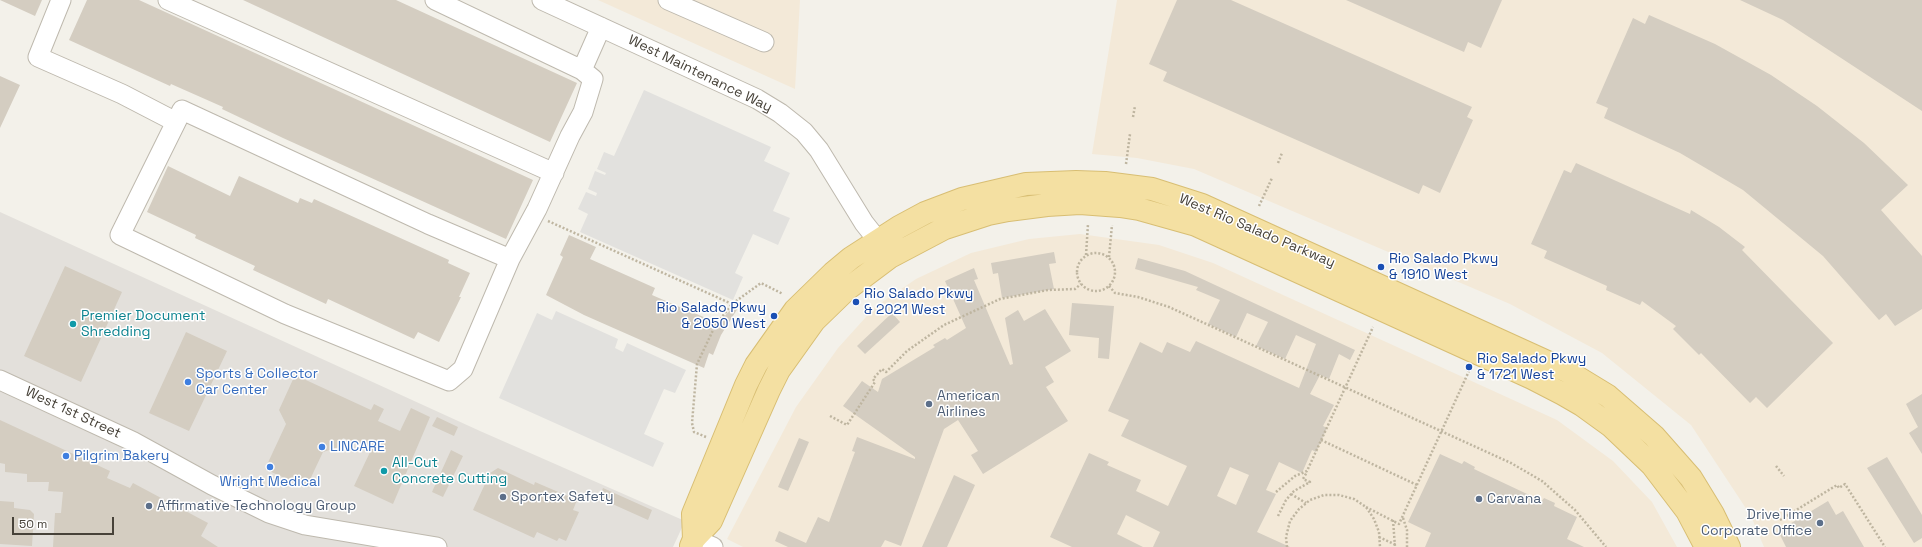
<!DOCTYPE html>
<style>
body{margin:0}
#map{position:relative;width:1922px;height:547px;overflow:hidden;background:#f3f1ea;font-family:"Space Grotesk",sans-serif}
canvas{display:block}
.scale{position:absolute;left:12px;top:517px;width:102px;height:18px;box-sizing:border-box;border:2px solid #474239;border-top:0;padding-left:5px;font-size:12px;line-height:14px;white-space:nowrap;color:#474239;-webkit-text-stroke:3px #fff;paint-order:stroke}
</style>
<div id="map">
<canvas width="1922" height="547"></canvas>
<div class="scale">50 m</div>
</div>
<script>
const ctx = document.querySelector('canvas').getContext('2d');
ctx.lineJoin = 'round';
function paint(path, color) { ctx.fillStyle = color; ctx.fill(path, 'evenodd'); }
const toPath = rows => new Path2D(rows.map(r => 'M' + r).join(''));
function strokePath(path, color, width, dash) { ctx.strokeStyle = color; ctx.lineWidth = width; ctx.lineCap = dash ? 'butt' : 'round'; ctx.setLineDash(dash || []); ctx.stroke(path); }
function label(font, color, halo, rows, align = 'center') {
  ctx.font = font + ' "Space Grotesk",sans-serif'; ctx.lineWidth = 3; ctx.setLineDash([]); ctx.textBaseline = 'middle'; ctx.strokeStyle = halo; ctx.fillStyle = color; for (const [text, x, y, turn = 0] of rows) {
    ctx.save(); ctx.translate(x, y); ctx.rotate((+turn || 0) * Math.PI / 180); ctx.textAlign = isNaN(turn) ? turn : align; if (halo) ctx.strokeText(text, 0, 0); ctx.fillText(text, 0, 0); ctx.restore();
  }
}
paint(toPath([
 [598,0,800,0,795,89],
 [1117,0,1922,0,1922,547,1764,547,1751,516,1691,425,1602,353,1510,304,1194,169,1137,158,1092,154],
 [1080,234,1159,245,1213,263,1557,420,1613,461,1652,502,1677,547,743,547,727,539,796,407,838,348,875,307,916,279,971,253,1029,239]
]), '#f3e9d8');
paint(toPath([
 [0,212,480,431,685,521,673,547,0,547]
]), '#e3e0db');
paint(toPath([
 [644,90,771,147,764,161,790,173,773,211,790,218,778,245,753,234,735,273,743,277,733,300,580,232,588,214,578,209,586,192,596,196,597,193,588,189,595,171,605,175,606,173,597,169,604,152,614,156],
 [556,311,618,339,615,348,623,352,627,343,686,370,675,393,664,389,644,434,664,443,653,467,499,398,537,313,552,320]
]), '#e2e1de');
paint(toPath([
 [0,0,42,0,35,16],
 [87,0,139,0,533,180,506,239,283,138,222,109,223,107,171,84,170,86,69,40],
 [243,0,396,0,577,83,550,142],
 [1177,0,1231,0,1472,107,1467,117,1473,120,1440,193,1423,185,1419,194,1163,81,1167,72,1149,64],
 [1346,0,1502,0,1481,48,1468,42,1464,52],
 [1740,0,1922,0,1922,111,1783,20],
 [1649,15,1715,44,1771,75,1817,106,1864,143,1908,185,1881,210,1922,256,1922,309,1895,326,1886,314,1879,320,1823,256,1743,190,1680,153,1604,118,1608,108,1596,103,1633,18,1645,24],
 [0,76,20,85,0,128],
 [1576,163,1690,214,1691,210,1719,227,1745,247,1742,250,1833,343,1767,408,1756,397,1750,403,1701,353,1699,355,1673,329,1676,326,1642,301,1640,305,1606,290,1607,286,1544,258,1547,251,1531,244,1564,170,1571,173],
 [168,166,230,196,239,176,298,203,300,198,312,203,314,199,449,260,448,263,470,273,459,297,461,297,439,342,418,332,414,339,328,299,326,304,253,270,255,266,195,238,196,235,147,212],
 [569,235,596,247,590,259,655,288,652,295,682,308,718,323,734,306,738,308,721,335,713,355,709,353,704,368,584,315,546,295,563,257,560,255],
 [1054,252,1056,263,1049,264,1054,289,1002,298,998,273,993,274,991,263],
 [1138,258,1185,271,1355,350,1350,360,1339,354,1329,379,1320,375,1310,394,1334,405,1323,426,1327,428,1316,452,1312,450,1302,473,1279,462,1266,490,1276,494,1257,532,1290,547,1153,547,1160,532,1126,515,1117,534,1143,547,1072,547,1050,537,1089,453,1109,462,1107,465,1141,480,1136,491,1168,506,1187,466,1121,436,1129,420,1108,411,1140,342,1162,353,1167,342,1190,352,1196,341,1299,388,1316,344,1296,335,1285,359,1256,346,1268,322,1247,313,1236,337,1208,324,1220,300,1196,290,1198,287,1135,269],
 [1230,467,1249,475,1236,505,1217,496],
 [65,266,122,292,81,382,24,356],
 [974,268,978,279,974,280,1010,365,1013,364,1005,318,1018,310,1024,321,1045,309,1071,351,1045,367,1054,382,1046,387,1068,421,983,474,971,455,978,451,958,420,944,429,901,546,885,540,881,547,788,547,775,541,779,531,806,543,818,517,829,522,855,452,852,451,857,437,915,459,915,457,843,406,862,381,878,392,882,379,935,347,933,345,945,338,947,340,966,328,945,281],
 [1072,303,1114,306,1109,359,1098,358,1099,338,1069,335],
 [892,313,900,322,865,354,857,346],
 [186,332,227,351,189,431,149,413],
 [295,375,371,410,374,404,384,409,378,421,400,431,411,408,430,417,393,504,354,486,371,450,343,438,339,447,323,452,306,488,265,469,286,424,279,410],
 [1922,394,1922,454,1909,433,1918,427,1906,404],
 [437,417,458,427,454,436,432,426],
 [0,420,110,471,107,478,130,488,133,483,208,523,201,536,218,547,53,547,55,513,61,513,63,492,48,491,49,482,27,482,27,474,5,472,5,464,0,463],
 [799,438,809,442,788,491,778,487],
 [451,450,463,456,443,497,432,492],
 [1440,454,1462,464,1464,461,1475,467,1474,469,1542,501,1544,498,1555,503,1554,506,1577,517,1567,539,1584,547,1425,547,1431,533,1408,522],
 [1887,457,1922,515,1922,538,1914,543,1867,468],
 [498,468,534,485,535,482,577,500,573,510,579,512,566,541,559,538,557,541,537,532,534,538,473,510,490,473],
 [954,475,975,485,947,547,922,547],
 [603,488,652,510,648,520,599,498],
 [0,501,14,502,14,508,30,510,34,514,32,546,0,544],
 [1828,501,1836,515,1843,511,1864,547,1786,547,1778,531]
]), '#d4cdc1');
const minor = toPath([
 [61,0,38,57,122,94,176,122],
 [168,0,554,173],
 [435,0,582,70,593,79,583,112,570,136,537,209,510,259,463,369,449,381,285,314,120,235,182,110,428,224,510,259],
 [542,0,757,99,780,113,804,132,819,150,864,223,887,252],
 [668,0,764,42],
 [582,70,601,27],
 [0,380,132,441,212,485,269,513,305,525,437,547],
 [694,539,713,547]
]);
const major = toPath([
 [694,539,693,514,746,385,756,365,795,310,833,273,851,258,899,227,925,213,962,199,1026,184,1076,182,1105,183,1152,189,1202,205,1567,371,1608,396,1654,436,1691,478,1713,514,1729,547],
 [691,546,694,539,711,521,769,390,779,370,814,321,846,290,890,257,945,228,988,214,1008,210,1047,205,1080,203,1120,206,1139,209,1196,225,1532,378,1563,394,1582,405,1611,426,1652,465,1687,511,1706,547]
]);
strokePath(minor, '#beb9ae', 21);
strokePath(major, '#d8be73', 24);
strokePath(toPath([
 [1133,117,1135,106],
 [1278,163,1282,153],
 [1126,164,1130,134],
 [1259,206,1272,178],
 [548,221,732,304],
 '1077 272a19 19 0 1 1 38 0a19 19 0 1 1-38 0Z',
 [1086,255,1088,224],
 [1109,257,1112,225],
 [1109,286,1115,293,1138,297,1169,307,1511,463,1542,481,1575,510,1606,547],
 [830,416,847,425,875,382,873,379,882,369,886,372,907,351,944,325,1000,299,1048,290,1075,289,1081,284],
 [706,437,694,432,692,423,697,364,715,326,732,304,761,283,783,294],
 [1321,440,1417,485],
 [1776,466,1784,476],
 [1276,492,1295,476,1307,471,1373,327],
 [1291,494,1306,503],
 [1366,507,1399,524,1469,371],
 [1278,516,1286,500,1294,491,1310,482,1303,479,1307,472],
 [1403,518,1407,530,1407,547],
 [1393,520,1395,547],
 [1780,520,1837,485,1839,488,1845,484,1885,547],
 [1379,537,1396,545],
 [1287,547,1286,537,1290,521,1299,509,1310,500,1324,495,1339,495,1354,499,1366,507,1374,519,1379,532,1380,547]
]), '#beb5a0', 2.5, [2, 2]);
strokePath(minor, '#fff', 19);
strokePath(major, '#f4e0a2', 22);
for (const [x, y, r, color] of [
 [1381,267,4,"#1a4fb4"],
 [856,302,4,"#1a4fb4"],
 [774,316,4,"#1a4fb4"],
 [73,324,4,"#0f9aa8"],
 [1469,367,4,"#1a4fb4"],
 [188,382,4,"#3f7fe0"],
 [929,404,4,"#5c6f8a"],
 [322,447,4,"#3f7fe0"],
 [66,456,4,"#3f7fe0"],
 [270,467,4,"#3f7fe0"],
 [384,471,4,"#0f9aa8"],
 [503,497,4,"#5c6f8a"],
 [1479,499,4,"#5c6f8a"],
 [149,506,4,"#5c6f8a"],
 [1820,523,4,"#5c6f8a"]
]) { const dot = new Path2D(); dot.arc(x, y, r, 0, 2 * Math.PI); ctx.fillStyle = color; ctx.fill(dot); strokePath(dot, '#fff', 1.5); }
label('14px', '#474239', '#fff', [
 ["West Maintenance Way",700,74,26],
 ["West Rio Salado Parkway",1257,231,23],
 ["West 1st Street",73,413,25]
]);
label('14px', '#164399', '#fff', [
 ["Rio Salado Pkwy",1389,259],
 ["& 1910 West",1389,275],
 ["Rio Salado Pkwy",864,294],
 ["& 2021 West",864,310],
 ["Rio Salado Pkwy",766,308,"right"],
 ["& 2050 West",766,324,"right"],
 ["Rio Salado Pkwy",1477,359],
 ["& 1721 West",1477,375]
], 'left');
label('14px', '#0d838f', '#fff', [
 ["Premier Document",81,316],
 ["Shredding",81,332],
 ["All-Cut",392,463],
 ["Concrete Cutting",392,479]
], 'left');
label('14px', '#366cbe', '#fff', [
 ["Sports & Collector",196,374],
 ["Car Center",196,390],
 ["LINCARE",330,447],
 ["Pilgrim Bakery",74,456],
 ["Wright Medical",270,482,"center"]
], 'left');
label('14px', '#4e5e75', '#fff', [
 ["American",937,396],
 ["Airlines",937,412],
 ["Sportex Safety",511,497],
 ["Carvana",1487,499],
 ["Affirmative Technology Group",157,506],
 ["DriveTime",1812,515,"right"],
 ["Corporate Office",1812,531,"right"]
], 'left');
</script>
